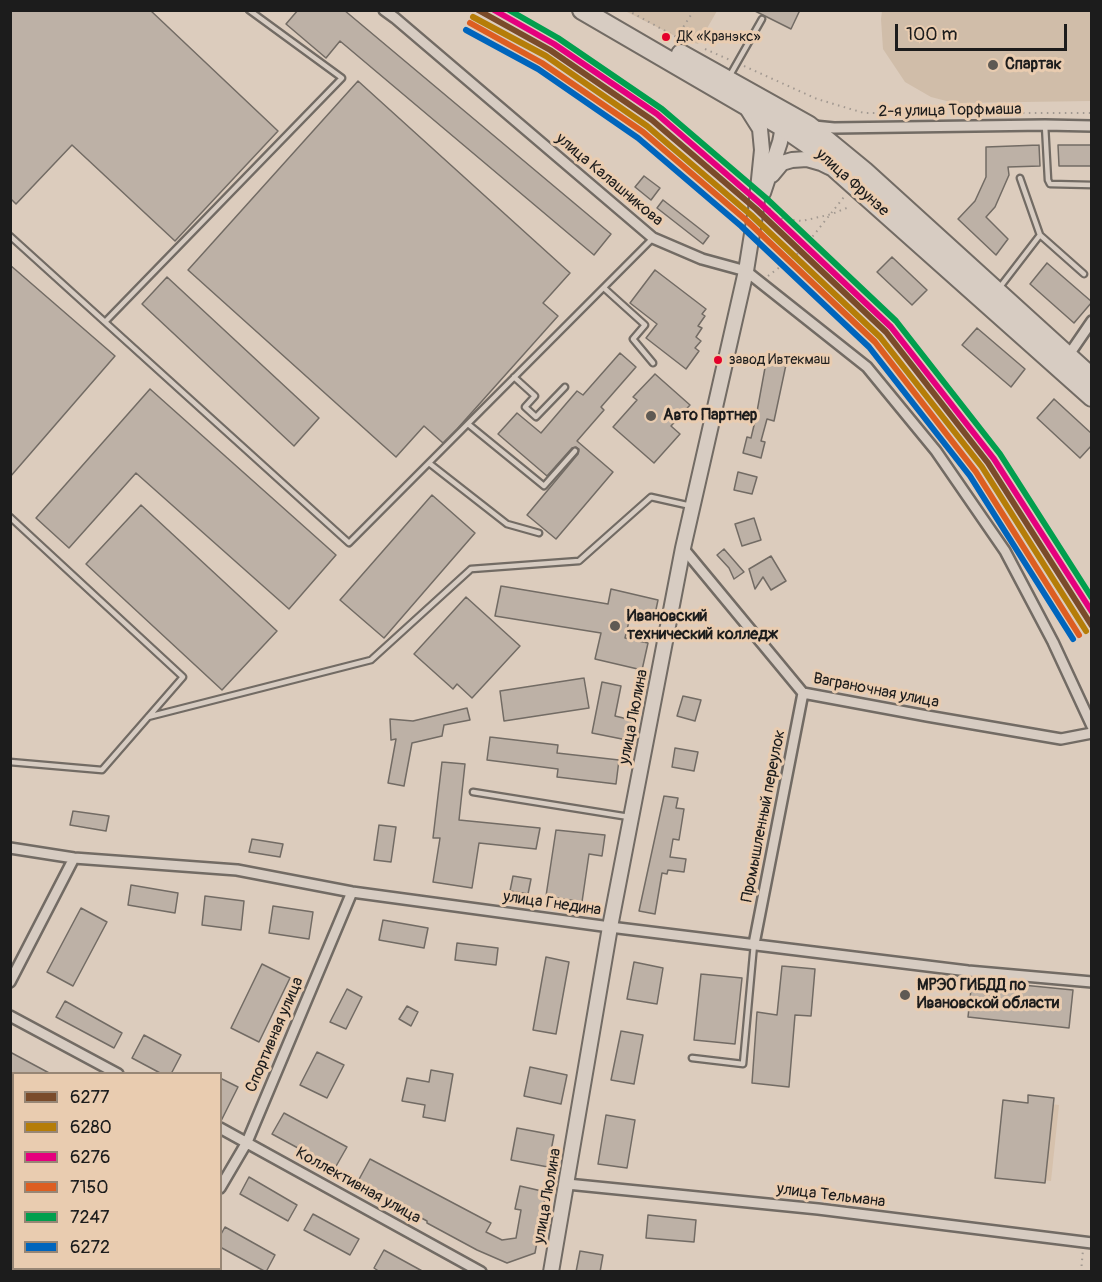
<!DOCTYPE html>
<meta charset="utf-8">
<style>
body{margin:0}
#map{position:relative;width:1102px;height:1282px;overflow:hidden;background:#dcccbd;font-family:Pangolin,sans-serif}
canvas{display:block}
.frame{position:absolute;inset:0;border:12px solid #1c1c1c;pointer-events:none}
.legend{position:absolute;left:12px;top:1072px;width:210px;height:198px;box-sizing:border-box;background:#e9ccb0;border:2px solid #978675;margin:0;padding:8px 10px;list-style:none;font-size:18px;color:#1c1c1c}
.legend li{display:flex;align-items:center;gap:12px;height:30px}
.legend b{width:30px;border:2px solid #978675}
.scale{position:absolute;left:895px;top:24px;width:172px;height:27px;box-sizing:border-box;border:3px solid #1c1c1c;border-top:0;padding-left:8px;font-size:18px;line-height:21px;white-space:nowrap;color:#1c1c1c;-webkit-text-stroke:4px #e9ccb0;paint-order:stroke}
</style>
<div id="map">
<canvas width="1102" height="1282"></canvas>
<div class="frame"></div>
<ul class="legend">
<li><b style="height:8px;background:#7a4b2a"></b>6277</li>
<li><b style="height:8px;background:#b57d08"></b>6280</li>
<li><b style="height:8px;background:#e5007d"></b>6276</li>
<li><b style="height:8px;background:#dd5e21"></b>7150</li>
<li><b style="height:8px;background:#019f4e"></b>7247</li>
<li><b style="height:8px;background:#0065bd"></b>6272</li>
</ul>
<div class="scale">100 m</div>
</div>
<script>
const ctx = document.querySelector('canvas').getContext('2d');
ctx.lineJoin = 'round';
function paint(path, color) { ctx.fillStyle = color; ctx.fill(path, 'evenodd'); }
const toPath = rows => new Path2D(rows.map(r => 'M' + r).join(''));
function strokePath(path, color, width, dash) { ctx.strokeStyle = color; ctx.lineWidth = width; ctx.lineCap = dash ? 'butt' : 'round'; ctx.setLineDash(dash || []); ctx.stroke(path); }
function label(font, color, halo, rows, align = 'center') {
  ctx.font = font + ' Pangolin,sans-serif'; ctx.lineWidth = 6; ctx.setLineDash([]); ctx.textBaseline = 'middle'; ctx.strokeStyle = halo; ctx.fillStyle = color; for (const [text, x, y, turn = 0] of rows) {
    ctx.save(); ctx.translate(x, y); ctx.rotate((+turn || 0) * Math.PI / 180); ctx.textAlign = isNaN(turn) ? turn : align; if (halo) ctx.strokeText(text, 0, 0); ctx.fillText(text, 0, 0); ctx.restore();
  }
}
paint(toPath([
 [1037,1102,1059,1105,1051,1181,1029,1179]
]), '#d6c1ac');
paint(toPath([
 [625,11,717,11,698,44,677,37],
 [882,11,1091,11,1091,101,954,103,931,97,905,82,883,49,881,19]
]), '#d0bda9');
const building = toPath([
 [10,10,150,10,278,131,175,241,72,145,16,204,10,198,10,10],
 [298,10,344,10,611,234,594,255,340,41,326,58,286,24,298,10],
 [753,10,800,10,791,29,753,10],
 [358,81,570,273,543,303,558,316,457,429,443,443,424,426,396,457,188,270,358,81],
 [1039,145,1040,166,1008,167,1009,175,995,207,986,217,1008,239,996,255,958,219,975,201,986,177,986,147,1039,145],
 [1058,145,1092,145,1092,166,1059,166,1058,145],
 [644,176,660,188,651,200,635,187,644,176],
 [663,200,709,236,703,244,657,208,663,200],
 [892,257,927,290,912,305,877,272,892,257],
 [1047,263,1092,302,1074,323,1030,284,1047,263],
 [10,265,115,356,10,477,10,265],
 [655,270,706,309,702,314,705,316,698,326,702,328,696,337,701,341,695,348,699,351,686,369,646,338,657,324,630,303,655,270],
 [167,277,319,418,294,446,142,304,167,277],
 [977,328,1025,369,1011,387,962,345,977,328],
 [620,353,636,367,601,407,604,410,577,441,613,472,556,539,527,515,578,454,579,449,576,447,572,448,547,476,498,434,517,413,541,433,577,391,583,395,620,353],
 [767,357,787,360,774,421,767,419,761,441,765,442,761,458,743,453,747,437,751,438,756,417,767,357],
 [655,374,690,405,671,426,680,434,654,463,613,427,637,400,633,397,655,374],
 [150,389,336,555,289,609,136,473,69,548,36,518,150,389],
 [1054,399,1092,434,1092,445,1080,458,1037,418,1054,399],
 [738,472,757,477,752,494,734,490,738,472],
 [432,495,475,533,384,638,340,600,432,495],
 [141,505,277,631,222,690,86,564,141,505],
 [754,518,761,540,742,546,735,524,754,518],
 [724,549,744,572,734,579,729,568,717,555,724,549],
 [771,556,786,581,771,590,763,577,755,589,749,569,771,556],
 [501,586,608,604,611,589,658,600,654,619,631,613,625,638,648,643,642,670,595,659,601,633,495,616,501,586],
 [466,597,520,646,472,698,457,684,453,689,414,654,466,597],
 [584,678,589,708,504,721,500,691,584,678],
 [602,682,621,686,615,716,636,721,632,741,592,733,602,682],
 [683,696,701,700,695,721,677,716,683,696],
 [467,708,470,720,444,725,442,736,412,743,404,786,388,783,396,739,391,740,390,719,413,721,467,708],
 [490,737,558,745,557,753,619,760,616,784,557,777,558,769,487,760,490,737],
 [675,748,698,752,694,771,672,767,675,748],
 [442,762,465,764,459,820,540,828,536,849,479,843,472,888,433,882,440,838,433,838,442,762],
 [664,796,678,798,676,808,684,809,679,840,673,839,670,857,686,859,684,872,668,870,667,874,662,873,655,914,639,911,664,796],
 [73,811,109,816,106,831,70,825,73,811],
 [379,825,396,827,391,862,374,860,379,825],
 [556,830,605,835,602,856,589,854,582,902,546,896,556,830],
 [252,839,283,844,280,857,249,852,252,839],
 [513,876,531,879,528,894,510,891,513,876],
 [131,885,178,893,175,913,128,905,131,885],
 [205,896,244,901,241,930,202,925,205,896],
 [273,906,313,912,309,939,269,933,273,906],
 [81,908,107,922,73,986,47,972,81,908],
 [383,920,428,928,424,948,379,940,383,920],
 [457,943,498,948,496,965,455,960,457,943],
 [546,957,569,962,556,1034,533,1030,546,957],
 [634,962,663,968,657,1004,627,999,634,962],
 [262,964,290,978,259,1042,231,1028,262,964],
 [782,966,815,969,811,1016,795,1015,789,1087,752,1083,757,1012,777,1015,782,966],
 [701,974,742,978,735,1044,694,1040,701,974],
 [972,980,1073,990,1069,1028,968,1017,972,980],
 [347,989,362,997,346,1029,330,1022,347,989],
 [65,1001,122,1033,114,1048,56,1017,65,1001],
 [407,1006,418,1012,411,1026,399,1019,407,1006],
 [621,1031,643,1035,634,1084,611,1080,621,1031],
 [144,1035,181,1055,171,1074,162,1074,132,1058,144,1035],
 [10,1052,51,1074,10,1074,10,1052],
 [317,1052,344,1065,327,1098,300,1085,317,1052],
 [530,1067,567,1075,561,1104,524,1096,530,1067],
 [431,1070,453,1074,445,1121,423,1117,425,1105,402,1101,407,1078,429,1082,431,1070],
 [220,1078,238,1087,221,1121,220,1121,220,1078],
 [1028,1095,1054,1098,1045,1183,995,1178,1003,1100,1028,1103,1028,1095],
 [284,1113,347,1147,335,1168,272,1134,284,1113],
 [606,1115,635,1120,627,1168,598,1164,606,1115],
 [517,1128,554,1135,548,1167,511,1160,517,1128],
 [370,1159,491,1223,486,1232,502,1240,516,1238,521,1210,515,1209,520,1186,546,1192,535,1253,507,1263,477,1250,427,1223,427,1221,357,1183,370,1159],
 [249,1177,297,1205,288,1221,240,1194,249,1177],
 [313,1214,359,1239,350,1255,304,1230,313,1214],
 [648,1215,696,1220,694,1242,646,1238,648,1215],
 [225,1227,275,1255,266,1272,220,1247,220,1236,225,1227],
 [384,1250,424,1272,380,1272,374,1268,384,1250],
 [580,1251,603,1255,600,1272,576,1272,580,1251]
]);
paint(building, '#bdb1a6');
strokePath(building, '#726b64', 1.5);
const lane = toPath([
 [729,77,762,19],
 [1045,125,1048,180,1050,184,1092,185],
 [1040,235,1084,274],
 [10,236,349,543,653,238],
 [1000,287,1040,235,1020,178],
 [604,288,645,325,633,339,653,363],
 [105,322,342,78,249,10],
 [514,377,535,396,525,407,536,417,565,387],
 [468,424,544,486,575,451],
 [429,463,507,524,539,533],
 [10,517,183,677,102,770,10,762],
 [148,717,371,660,471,569,579,561,651,497,691,506],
 [473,792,629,817],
 [692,1058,743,1064,754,944]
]);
const street = toPath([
 [384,10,395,18,653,238,702,259,746,271,867,367,936,451,1005,551,1053,642,1092,726],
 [814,126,834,128,1045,125,1092,126],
 [1068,356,1092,321],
 [683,548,803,693,927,716,1061,739,1092,733],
 [10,848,74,858,237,870,352,892,610,927,968,971,1092,982],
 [754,944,803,693],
 [10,982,74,858],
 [10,1016,118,1074],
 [220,1128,481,1272],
 [567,1184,818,1209,1092,1243],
 [220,1188,247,1142,352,892],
 [173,1272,175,1268]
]);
const secondary = toPath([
 [772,175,782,163,792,160,807,159,821,163,829,167],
 [763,193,780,142,783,127,779,120],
 [10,1224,14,1225],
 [10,1236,14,1238],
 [72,1268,78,1272],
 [95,1268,101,1272],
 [551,1272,610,927,683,548,746,271,756,209,762,150,760,129,748,110]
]);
const highway = toPath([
 [582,10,783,127,809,145,1092,397],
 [681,54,808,125,864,171,1092,378]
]);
strokePath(lane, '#726b64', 9);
strokePath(street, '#726b64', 14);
strokePath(secondary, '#726b64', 18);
strokePath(highway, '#726b64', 22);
strokePath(toPath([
 [627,10,680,39],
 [677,37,694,10],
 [705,49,730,60],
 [744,66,817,99,864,113,1092,113],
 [771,202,769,212,783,219,802,221,832,214,849,207],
 [768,276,801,251,844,197],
 [1081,1272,1083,1250]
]), '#a29991', 2, [1.5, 4.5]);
strokePath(lane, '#d7ccc2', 4.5);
strokePath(street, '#d7ccc2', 9);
strokePath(secondary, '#d7ccc2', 14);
strokePath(highway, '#d7ccc2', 18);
strokePath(toPath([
 [478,10,550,50,652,120,756,209,886,332,988,463,1092,626]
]), '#7a4b2a', 6);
strokePath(toPath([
 [473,17,546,56,647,126,751,215,880,337,982,467,1086,631]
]), '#b57d08', 6);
strokePath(toPath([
 [494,10,554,44,657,114,761,204,891,327,994,459,1092,612]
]), '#e5007d', 6);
strokePath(toPath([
 [470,23,542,63,643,132,746,220,875,342,976,472,1079,635]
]), '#dd5e21', 6);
strokePath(toPath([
 [509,10,558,38,662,109,766,198,896,321,1000,454,1092,598]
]), '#019f4e', 6);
strokePath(toPath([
 [466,30,538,69,638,138,741,226,869,347,970,476,1073,639]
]), '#0065bd', 6);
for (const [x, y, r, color] of [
 [666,37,5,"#e4002b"],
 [993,65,6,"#5f5a54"],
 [718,360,5,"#e4002b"],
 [651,416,6,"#5f5a54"],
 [615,626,6,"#5f5a54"],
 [905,995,6,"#5f5a54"]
]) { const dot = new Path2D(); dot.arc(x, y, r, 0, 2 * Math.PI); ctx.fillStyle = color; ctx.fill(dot); strokePath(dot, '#e9ccb0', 2); }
label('14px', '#1c1c1c', '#e9ccb0', [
 ["ДК «Кранэкс»",677,37],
 ["завод Ивтекмаш",729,360]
], 'left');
label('bold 16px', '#1c1c1c', '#e9ccb0', [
 ["Спартак",1005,65],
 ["Авто Партнер",663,416],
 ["Ивановский",627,617],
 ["технический колледж",627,635],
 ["МРЭО ГИБДД по",917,986],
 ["Ивановской области",917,1004]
], 'left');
label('16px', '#1c1c1c', '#e9ccb0', [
 ["2-я улица Торфмаша",950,111,-1],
 ["улица Калашникова",609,180,40],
 ["улица Фрунзе",852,183,42],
 ["Ваграночная улица",876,691,11],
 ["улица Люлина",634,717,-79],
 ["Промышленный переулок",764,816,-79],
 ["улица Гнедина",552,904,8],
 ["Спортивная улица",275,1035,-67],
 ["Коллективная улица",358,1186,29],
 ["улица Люлина",548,1196,-80],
 ["улица Тельмана",831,1196,7]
]);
</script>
